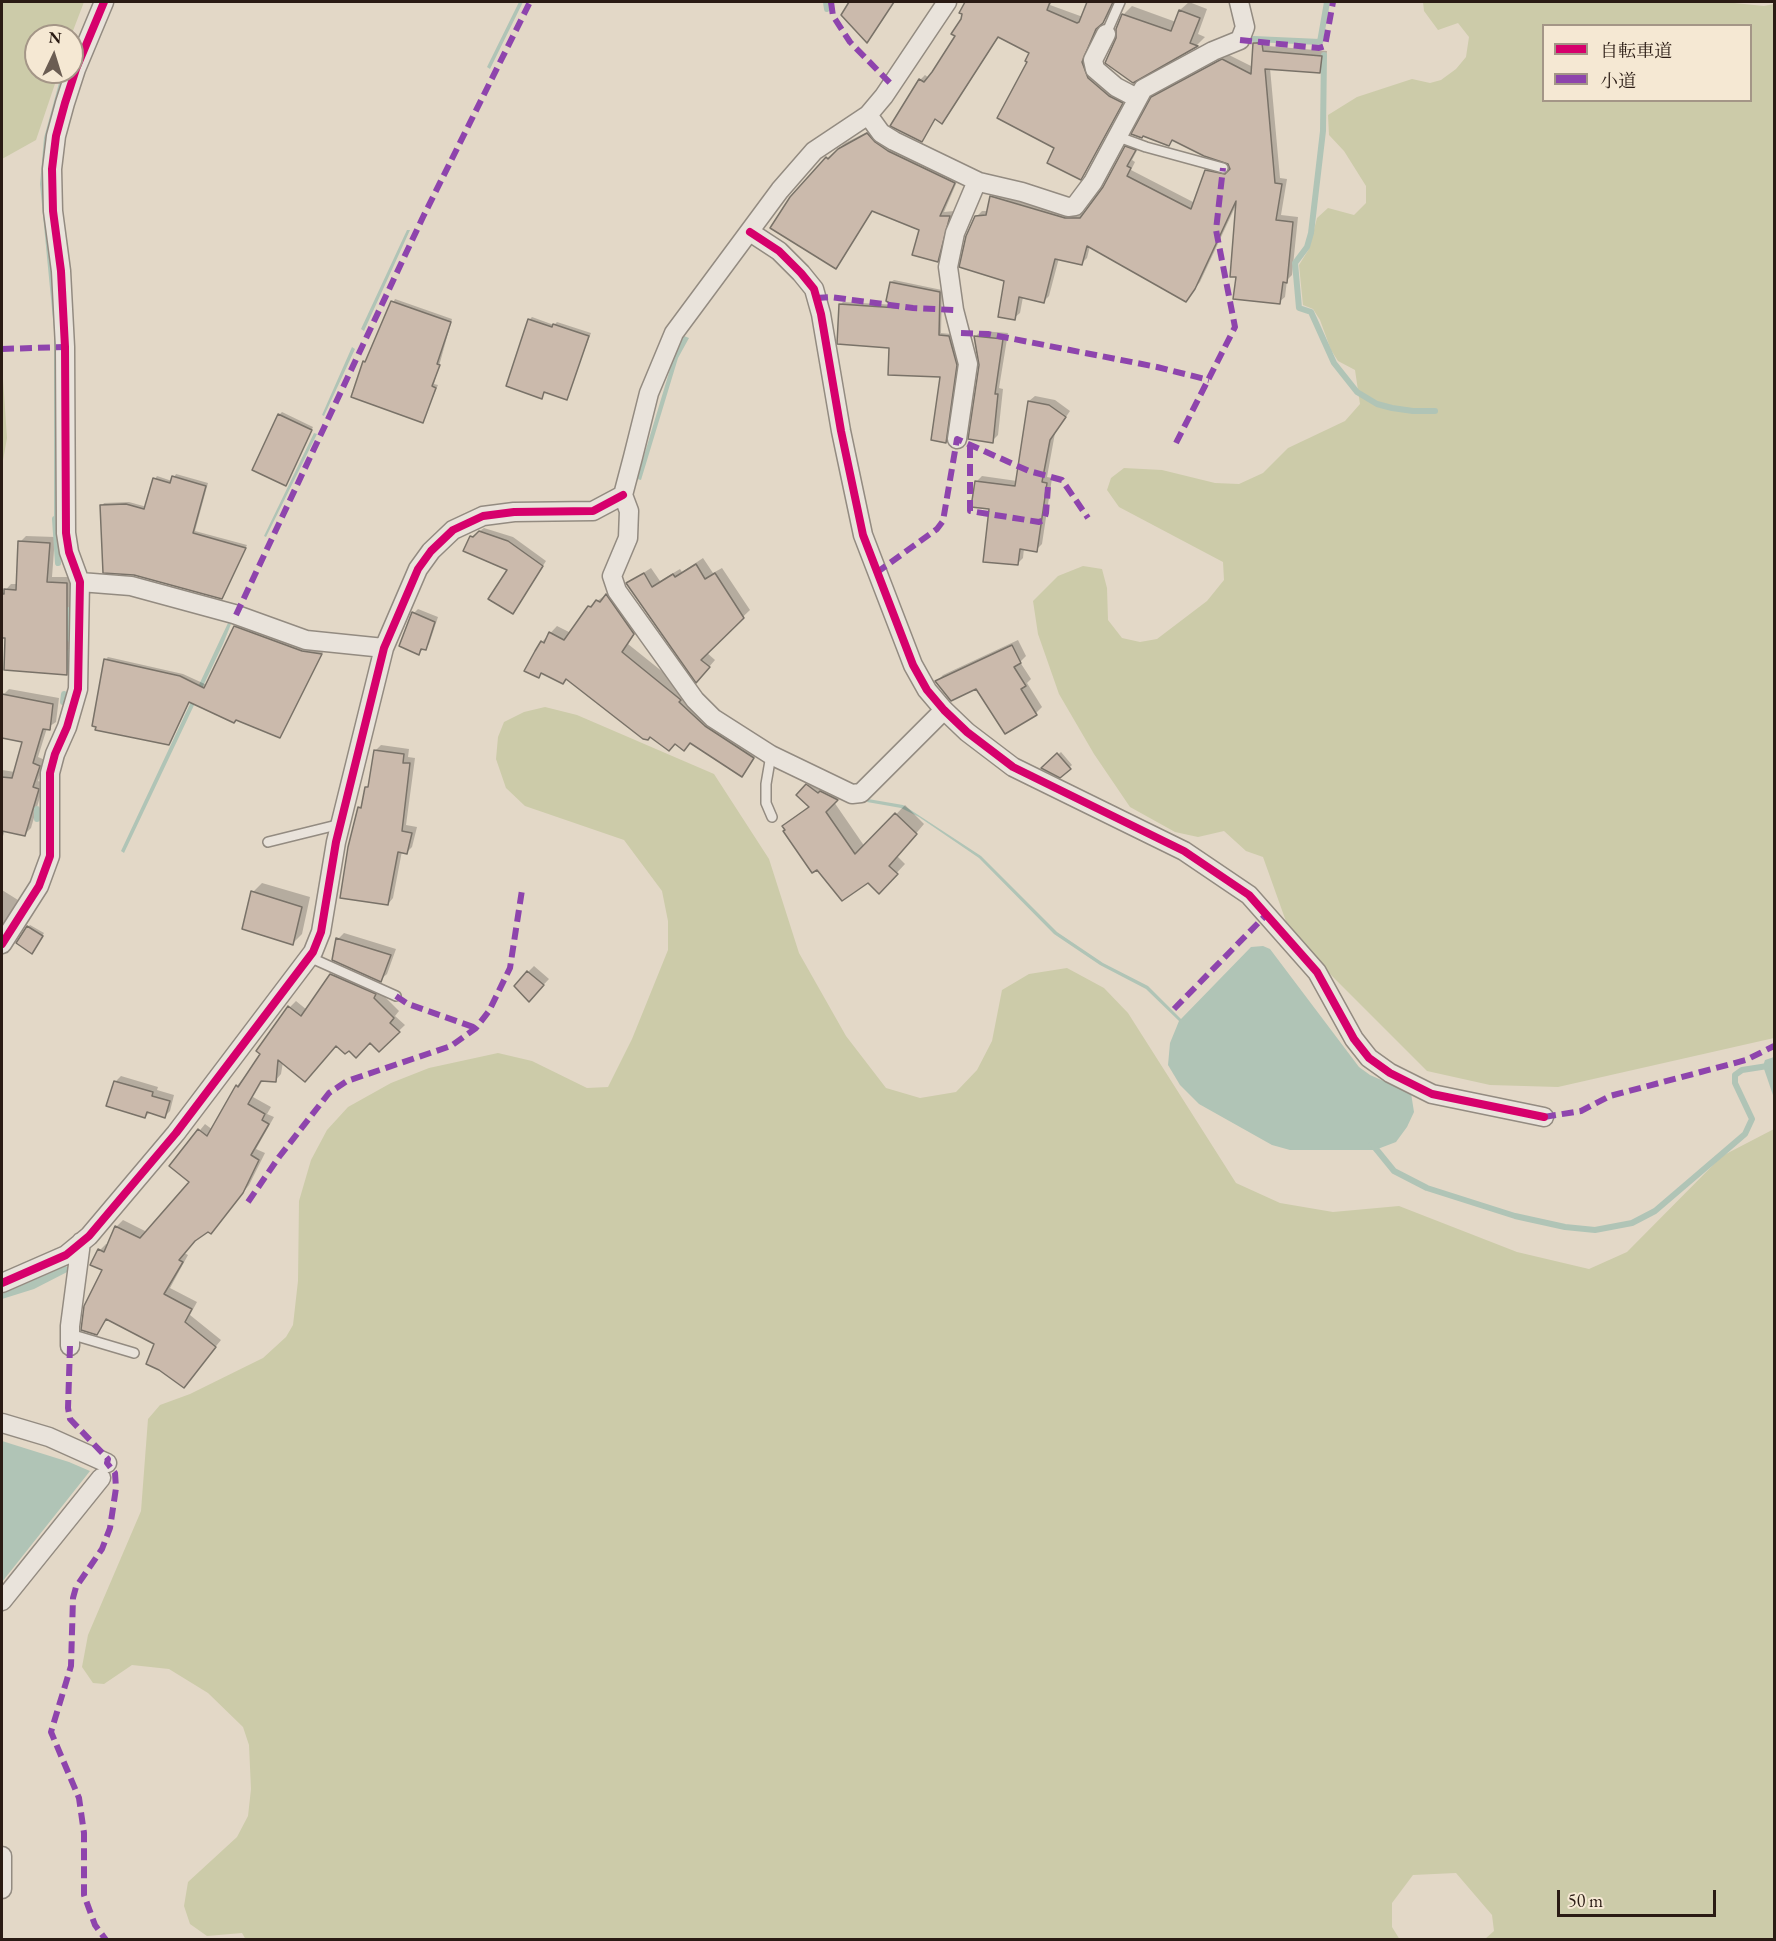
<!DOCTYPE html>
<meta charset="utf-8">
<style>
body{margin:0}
#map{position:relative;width:1776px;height:1941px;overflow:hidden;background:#e3d8c7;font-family:"EB Garamond","Noto Serif JP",serif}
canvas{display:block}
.frame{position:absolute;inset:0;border:3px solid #2a1b14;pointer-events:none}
.legend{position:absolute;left:1542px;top:24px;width:210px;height:78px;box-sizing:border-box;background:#f5e8d3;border:2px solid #a49687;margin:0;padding:8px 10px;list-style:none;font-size:18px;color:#2a1b14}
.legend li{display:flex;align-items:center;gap:12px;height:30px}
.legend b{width:30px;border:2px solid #a49687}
.north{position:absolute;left:24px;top:24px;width:60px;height:60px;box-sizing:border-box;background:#f5e8d3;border:2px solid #a49687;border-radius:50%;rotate:4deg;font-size:16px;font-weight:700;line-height:24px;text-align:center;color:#2a1b14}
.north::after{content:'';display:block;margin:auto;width:21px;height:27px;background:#6b5d53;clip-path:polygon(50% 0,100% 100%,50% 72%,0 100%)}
.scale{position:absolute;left:1557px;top:1890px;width:159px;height:27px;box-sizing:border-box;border:3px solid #2a1b14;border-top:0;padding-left:8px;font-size:18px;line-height:21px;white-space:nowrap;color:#2a1b14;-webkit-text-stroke:4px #f5e8d3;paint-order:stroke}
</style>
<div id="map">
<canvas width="1776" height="1941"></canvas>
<div class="frame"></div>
<ul class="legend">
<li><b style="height:8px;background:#d6006c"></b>自転車道</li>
<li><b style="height:8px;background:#8e44ad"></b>小道</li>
</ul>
<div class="north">N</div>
<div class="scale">50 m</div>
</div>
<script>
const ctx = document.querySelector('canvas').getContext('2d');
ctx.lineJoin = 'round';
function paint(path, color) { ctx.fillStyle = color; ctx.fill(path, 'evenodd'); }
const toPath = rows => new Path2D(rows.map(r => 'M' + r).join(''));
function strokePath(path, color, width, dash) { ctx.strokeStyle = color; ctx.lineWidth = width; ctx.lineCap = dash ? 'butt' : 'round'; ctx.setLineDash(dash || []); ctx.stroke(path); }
paint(toPath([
 [2,2,84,2,71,36,36,36,36,72,59,72,36,140,2,159],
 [1423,2,1724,2,1764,6,1774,4,1774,1038,1558,1087,1490,1085,1427,1071,1323,967,1288,927,1263,857,1246,851,1224,831,1198,837,1175,832,1130,807,1094,754,1059,694,1038,634,1033,601,1058,576,1083,566,1102,569,1107,588,1108,620,1122,638,1140,642,1157,639,1207,601,1224,580,1223,562,1119,507,1107,490,1111,478,1124,468,1162,470,1215,483,1239,484,1263,473,1288,448,1345,421,1360,404,1355,370,1338,361,1331,350,1320,320,1313,309,1303,305,1299,265,1309,249,1317,218,1328,208,1354,215,1366,203,1366,186,1344,151,1329,135,1328,115,1357,97,1412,79,1430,83,1441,80,1456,69,1466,57,1469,37,1458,23,1438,30,1424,11],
 [1544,26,1750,26,1750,100,1544,100],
 [2,364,7,438,2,466],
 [545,707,577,715,714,774,769,859,799,953,846,1036,886,1088,920,1098,956,1092,977,1070,992,1041,1002,990,1029,974,1067,968,1104,988,1128,1013,1236,1183,1280,1203,1333,1212,1399,1206,1517,1252,1589,1269,1627,1252,1722,1156,1774,1129,1774,1939,1485,1939,1494,1931,1492,1915,1456,1873,1413,1875,1392,1903,1392,1927,1400,1940,246,1940,242,1933,207,1936,190,1924,184,1906,188,1882,237,1837,248,1816,251,1789,249,1745,243,1727,208,1693,169,1669,132,1665,104,1684,93,1683,82,1667,88,1635,141,1511,148,1419,160,1405,190,1394,263,1358,286,1337,293,1325,298,1281,299,1201,311,1160,327,1130,348,1107,391,1083,429,1068,498,1053,532,1061,587,1088,608,1087,632,1039,668,950,668,921,662,891,624,840,525,806,506,788,496,759,498,737,504,722,524,712]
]), '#cccba9');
paint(toPath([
 [519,2,523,2,490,69,487,67],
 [62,72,66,72,47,139,43,183,57,331,57,526,54,526,54,330,40,184,44,138],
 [407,230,410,230,364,331,361,329],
 [684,336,689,338,678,358,641,480,637,479,674,356],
 [352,347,355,349,324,416,322,415],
 [314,433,317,434,266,537,264,536],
 [228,623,231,624,223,644,124,853,121,851],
 [868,799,903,805,981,856,1057,932,1103,963,1148,986,1181,1019,1251,947,1263,946,1270,949,1359,1067,1370,1075,1411,1093,1414,1112,1407,1127,1396,1142,1375,1150,1290,1150,1272,1145,1199,1104,1180,1085,1168,1065,1170,1043,1179,1021,1146,989,1100,965,1054,934,979,858,919,817,901,808,867,802],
 [1774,1057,1774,1098,1763,1066,1765,1060],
 [66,1266,71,1270,34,1289,2,1299,2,1294],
 [2,1441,69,1462,90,1471,2,1582]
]), '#b0c4b6');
paint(toPath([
 [851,2,894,2,870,39,842,15],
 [969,2,1052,2,1050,5,1083,17,1088,2,1115,2,1108,17,1100,24,1086,56,1126,98,1080,178,1056,148,1029,62,1031,52,999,36,947,117,942,122,936,118,922,140,920,80,925,75,929,78,957,35,962,14],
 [1189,2,1207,9,1198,34,1205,37,1197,45,1133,82,1117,29,1124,14,1132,6,1176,22,1180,10],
 [1260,38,1267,38,1268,46,1327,51,1325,66,1320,72,1270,68,1280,178,1287,179,1281,215,1298,217,1292,275,1287,280,1285,297,1279,302,1237,276,1237,203,1200,282,1186,300,1090,246,1087,258,1082,263,1059,258,1049,296,1044,301,1023,297,1020,313,1014,318,1006,280,976,217,982,211,989,211,991,197,997,191,1071,213,1086,213,1104,188,1132,142,1140,145,1132,160,1135,162,1131,170,1195,203,1206,171,1212,165,1230,170,1231,165,1174,139,1169,144,1153,98,1159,92,1229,55,1253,67,1255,44],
 [873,129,959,177,944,212,954,211,942,255,937,261,921,229,874,209,835,267,827,158,845,143],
 [894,280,942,290,941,333,951,334,959,361,949,439,946,441,942,376,891,347,840,305,843,302,897,305,891,282],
 [395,299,452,319,434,384,438,385,423,421,365,362],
 [532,317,554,325,557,322,591,333,566,398,545,391,541,397,529,320],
 [981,331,1008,333,999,388,1003,389,998,435,992,441,976,336],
 [1035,396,1055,400,1070,411,1055,433,1047,477,1052,478,1042,544,1036,550,1024,548,1023,558,1018,563,976,482,982,476,1017,481,1029,401],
 [282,412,313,427,288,481,279,415],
 [176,474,208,483,195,531,247,545,221,597,102,506,104,503,129,502,147,507,155,479,157,476,172,481],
 [484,528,513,537,546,561,516,608,509,569,471,537],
 [26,536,55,537,52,577,73,577,72,667,66,673,7,637,2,637,2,594,11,584,17,584,20,542],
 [703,558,713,573,722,568,750,610,706,652,715,660,703,674,628,583,651,568,660,581,680,569,682,572],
 [614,589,640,626,628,644,760,750,741,775,691,742,567,677,543,672,538,677,542,642,557,626,571,633,590,606],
 [418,609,438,617,429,644,419,653,414,613],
 [238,624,305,649,323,652,280,736,190,701,171,741,105,660,108,657,183,674,207,685],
 [1018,640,1026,656,1020,662,1031,679,1027,683,1042,707,1036,713,977,687,937,681,943,675],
 [9,689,59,698,56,722,47,728,38,757,45,760,38,781,44,783,31,828,24,835,5,830,2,839,2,770,15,772,24,741,2,737,2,701,3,695],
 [381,745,409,749,408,757,415,758,406,825,417,827,412,847,406,853,402,851,393,898,388,904,360,808,370,784,375,751],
 [1061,752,1072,765,1060,776,1043,768],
 [816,776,846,790,834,802,865,847,905,805,924,824,897,856,905,864,879,892,868,881,832,889,784,826,809,806,798,795],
 [262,883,310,897,302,934,292,944,253,892],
 [2,890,18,900,2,926],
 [30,925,44,933,34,949,28,927],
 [344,933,396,949,387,974,380,980,338,939],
 [534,966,549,979,529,1000,528,972],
 [338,969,380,992,399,1011,395,1016,405,1025,379,1050,370,1041,349,1049,336,1044,283,1062,281,1074,275,1081,263,1080,253,1097,271,1107,267,1114,274,1117,256,1149,265,1153,249,1185,217,1226,197,1237,184,1253,188,1255,170,1288,197,1302,190,1315,221,1340,184,1386,156,1343,108,1318,97,1333,104,1270,100,1250,106,1244,109,1245,116,1227,123,1220,147,1232,191,1182,171,1166,205,1124,213,1130,237,1086,263,1053,258,1050,290,1007,296,1001,307,1010],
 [121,1076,158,1087,157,1090,174,1095,170,1111,165,1116,150,1112,145,1117,115,1082]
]), '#0003');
strokePath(toPath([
 [826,2,827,9],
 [1254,39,1320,42,1327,2],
 [1324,55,1323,131,1311,233,1307,247,1295,263,1299,308,1311,312,1334,363,1357,392,1377,404,1392,408,1413,411,1435,411],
 [55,519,58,563],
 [69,610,70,639],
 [69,670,70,652],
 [63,702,64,694],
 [37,809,37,819],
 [1372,1144,1394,1171,1427,1188,1515,1216,1565,1227,1595,1230,1632,1223,1655,1211,1745,1134,1752,1119,1735,1083,1735,1075,1742,1070,1774,1065]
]), '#b0c4b6', 6);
const building = toPath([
 [849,2,894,2,867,43,841,15,849,2],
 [965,2,1050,2,1047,10,1077,23,1079,22,1087,2,1113,2,1103,23,1096,29,1082,62,1088,78,1109,96,1123,103,1081,180,1047,163,1054,148,997,118,1027,62,1025,61,1029,53,998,37,942,124,935,119,922,142,890,126,919,79,924,82,932,72,955,36,951,34,961,19,962,14,959,13,965,2],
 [1179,10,1200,18,1190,43,1198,46,1133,83,1105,63,1116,38,1116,29,1122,14,1171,31,1179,10],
 [1253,43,1262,43,1263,51,1322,56,1320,73,1265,69,1275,183,1282,184,1276,220,1293,222,1287,283,1283,282,1280,304,1233,299,1236,277,1230,277,1236,201,1195,289,1186,302,1087,246,1082,265,1055,259,1044,303,1019,297,1015,320,998,317,1004,281,959,267,966,236,975,216,986,215,990,196,1065,218,1080,218,1103,187,1125,146,1136,150,1127,166,1131,168,1127,176,1191,209,1205,170,1225,174,1230,169,1228,164,1204,156,1172,140,1169,146,1143,136,1142,138,1131,134,1151,97,1218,61,1222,59,1251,74,1253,43],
 [867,133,875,142,888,151,955,183,940,216,950,216,938,262,912,255,919,230,872,211,836,269,770,228,790,197,826,157,828,159,838,149,867,133],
 [890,282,940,292,939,335,949,336,957,365,946,443,931,440,940,377,888,375,889,348,837,344,839,304,898,308,886,301,890,282],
 [391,301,451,322,437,364,440,365,432,386,436,388,423,423,351,397,363,361,365,362,391,301],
 [528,319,552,327,553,324,589,336,567,400,544,392,542,399,506,386,528,319],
 [974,336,1003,339,995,394,998,394,993,443,968,439,979,365,974,336],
 [1028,401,1049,405,1066,417,1050,440,1042,482,1047,483,1037,552,1020,549,1018,565,983,562,989,509,971,507,975,481,1015,486,1028,401],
 [278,414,312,430,286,486,252,470,278,414],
 [172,476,206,486,193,533,246,548,222,599,134,575,103,573,100,505,126,504,144,509,153,478,170,483,172,476],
 [479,531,508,541,543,566,513,614,488,599,507,570,463,551,470,536,473,537,479,531],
 [18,541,50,543,47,582,67,583,67,675,4,670,5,638,2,638,2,594,4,594,4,589,16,590,18,541],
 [696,564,705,579,715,573,744,618,701,660,710,667,696,683,626,583,644,573,652,587,673,574,675,577,696,564],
 [606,594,634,634,622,652,681,700,679,702,705,726,754,758,742,777,690,743,684,751,675,744,669,751,650,737,648,740,643,739,566,679,563,684,541,673,539,678,524,671,535,651,541,641,544,643,549,632,564,640,588,606,591,607,596,600,600,602,606,594],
 [412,612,435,622,426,650,421,649,419,655,399,646,412,612],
 [234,626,302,651,322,654,280,738,236,720,234,723,189,702,169,745,95,730,96,727,92,726,104,659,180,676,204,688,234,626],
 [1012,645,1021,663,1014,667,1026,686,1021,689,1037,715,1005,734,976,689,951,701,935,681,1012,645],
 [2,694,53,704,50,730,43,729,33,763,40,766,33,787,39,789,25,836,2,831,2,777,12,778,22,742,2,738,2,694],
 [374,750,404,754,403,763,410,763,402,831,412,833,407,854,398,852,388,905,340,898,348,847,358,807,361,808,365,787,368,787,374,750],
 [1057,753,1071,769,1060,778,1041,768,1057,753],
 [806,784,818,793,820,791,838,800,826,812,855,854,895,813,917,834,889,866,898,874,879,894,868,883,842,901,817,870,812,873,783,831,785,830,782,826,809,807,796,795,806,784],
 [251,891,302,907,293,945,242,929,251,891],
 [27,926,43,936,32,954,16,943,27,926],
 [336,938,391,955,381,982,332,960,336,938],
 [527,971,544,985,529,1002,514,986,527,971],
 [330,974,376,994,374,998,394,1018,390,1023,400,1032,379,1052,370,1043,356,1058,349,1051,345,1054,336,1046,305,1082,278,1060,276,1082,261,1081,248,1104,265,1114,262,1120,269,1124,251,1155,259,1160,243,1193,211,1234,208,1232,195,1241,179,1260,183,1262,164,1294,192,1309,185,1322,216,1347,184,1388,159,1370,146,1364,154,1344,106,1319,97,1335,81,1330,84,1306,102,1270,90,1265,98,1249,104,1252,115,1226,140,1238,189,1182,169,1166,198,1129,207,1136,236,1085,238,1087,260,1054,256,1051,288,1006,301,1016,330,974],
 [114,1081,153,1092,152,1096,170,1101,165,1118,147,1112,145,1118,106,1106,114,1081]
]);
paint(building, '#cbbaac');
strokePath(building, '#797268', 1.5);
const service = toPath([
 [1106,34,1120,2],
 [1116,136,1146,147,1223,168],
 [771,755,766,784,766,803,772,817],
 [268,842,341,824],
 [309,957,396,996],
 [70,1334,134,1353]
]);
const minor = toPath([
 [1106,34,1093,60,1095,69,1116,87,1137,98],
 [868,115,881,133,894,141,979,182,1022,192,1068,207,1075,206,1093,182,1143,89,1213,51,1240,40,1245,27,1239,2],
 [750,232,779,251,801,273,814,289,821,314,841,431,863,535,913,665,927,690,944,710,967,732,1013,767,1184,851,1249,895,1317,972,1354,1039,1369,1058,1390,1073,1432,1094,1544,1117],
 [957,439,968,364,954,310,948,267,955,233,977,181],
 [80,582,131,586,234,614,306,640,384,648],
 [944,710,861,793,852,794,771,755,713,718,695,700,617,591,612,576,628,538,629,511,623,495,633,457,649,393,674,333,780,190,814,151,868,115,884,96,947,2],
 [2,944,39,886,50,856,50,773,55,754,67,727,78,689,80,582,69,552,66,533,65,347,61,271,53,211,52,169,56,136,65,103,76,69,104,2],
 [2,1283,66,1255,89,1236,176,1133,313,952,321,932,336,842,384,648,418,569,431,551,453,530,483,516,514,512,593,511,623,495],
 [70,1346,70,1326,81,1242],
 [2,1423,49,1437,107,1463],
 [2,1601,101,1478],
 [2,1856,2,1889]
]);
strokePath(service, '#938b81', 12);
strokePath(minor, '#938b81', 21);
strokePath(service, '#e9e3db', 9);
strokePath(minor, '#e9e3db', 18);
strokePath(toPath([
 [831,2,833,16,850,42,892,85],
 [1240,40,1319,48,1325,46,1333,2],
 [816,298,830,297,913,308,954,310],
 [961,333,988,334,1157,367,1209,380],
 [2,349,65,347],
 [1176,443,1235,327,1216,230,1223,168],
 [970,446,970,511,1039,522,1044,520,1046,513,1048,487],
 [876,573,937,529,943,521,957,439,1029,471,1062,480,1088,518],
 [236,615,423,217,530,2],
 [396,996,408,1004,476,1028],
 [1174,1009,1267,914],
 [1544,1117,1581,1111,1610,1096,1746,1060,1774,1046],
 [248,1202,279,1157,329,1093,347,1081,451,1046,476,1028,489,1011,510,968,522,890],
 [70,1346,68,1408,70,1419,108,1459,107,1463,115,1473,116,1488,110,1528,102,1549,76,1587,73,1598,71,1666,51,1732,79,1798,84,1833,84,1895,95,1925,106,1940]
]), '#8e44ad', 6, [12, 6]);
strokePath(toPath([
 [750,232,779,251,801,273,814,289,821,314,841,431,863,535,913,665,927,690,944,710,967,732,1013,767,1184,851,1249,895,1317,972,1354,1039,1369,1058,1390,1073,1432,1094,1544,1117],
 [2,944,39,886,50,856,50,773,55,754,67,727,78,689,80,582,69,552,66,533,65,347,61,271,53,211,52,169,56,136,65,103,76,69,104,2],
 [2,1283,66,1255,89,1236,176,1133,313,952,321,932,336,842,384,648,418,569,431,551,453,530,483,516,514,512,593,511,623,495]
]), '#d6006c', 8);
</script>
